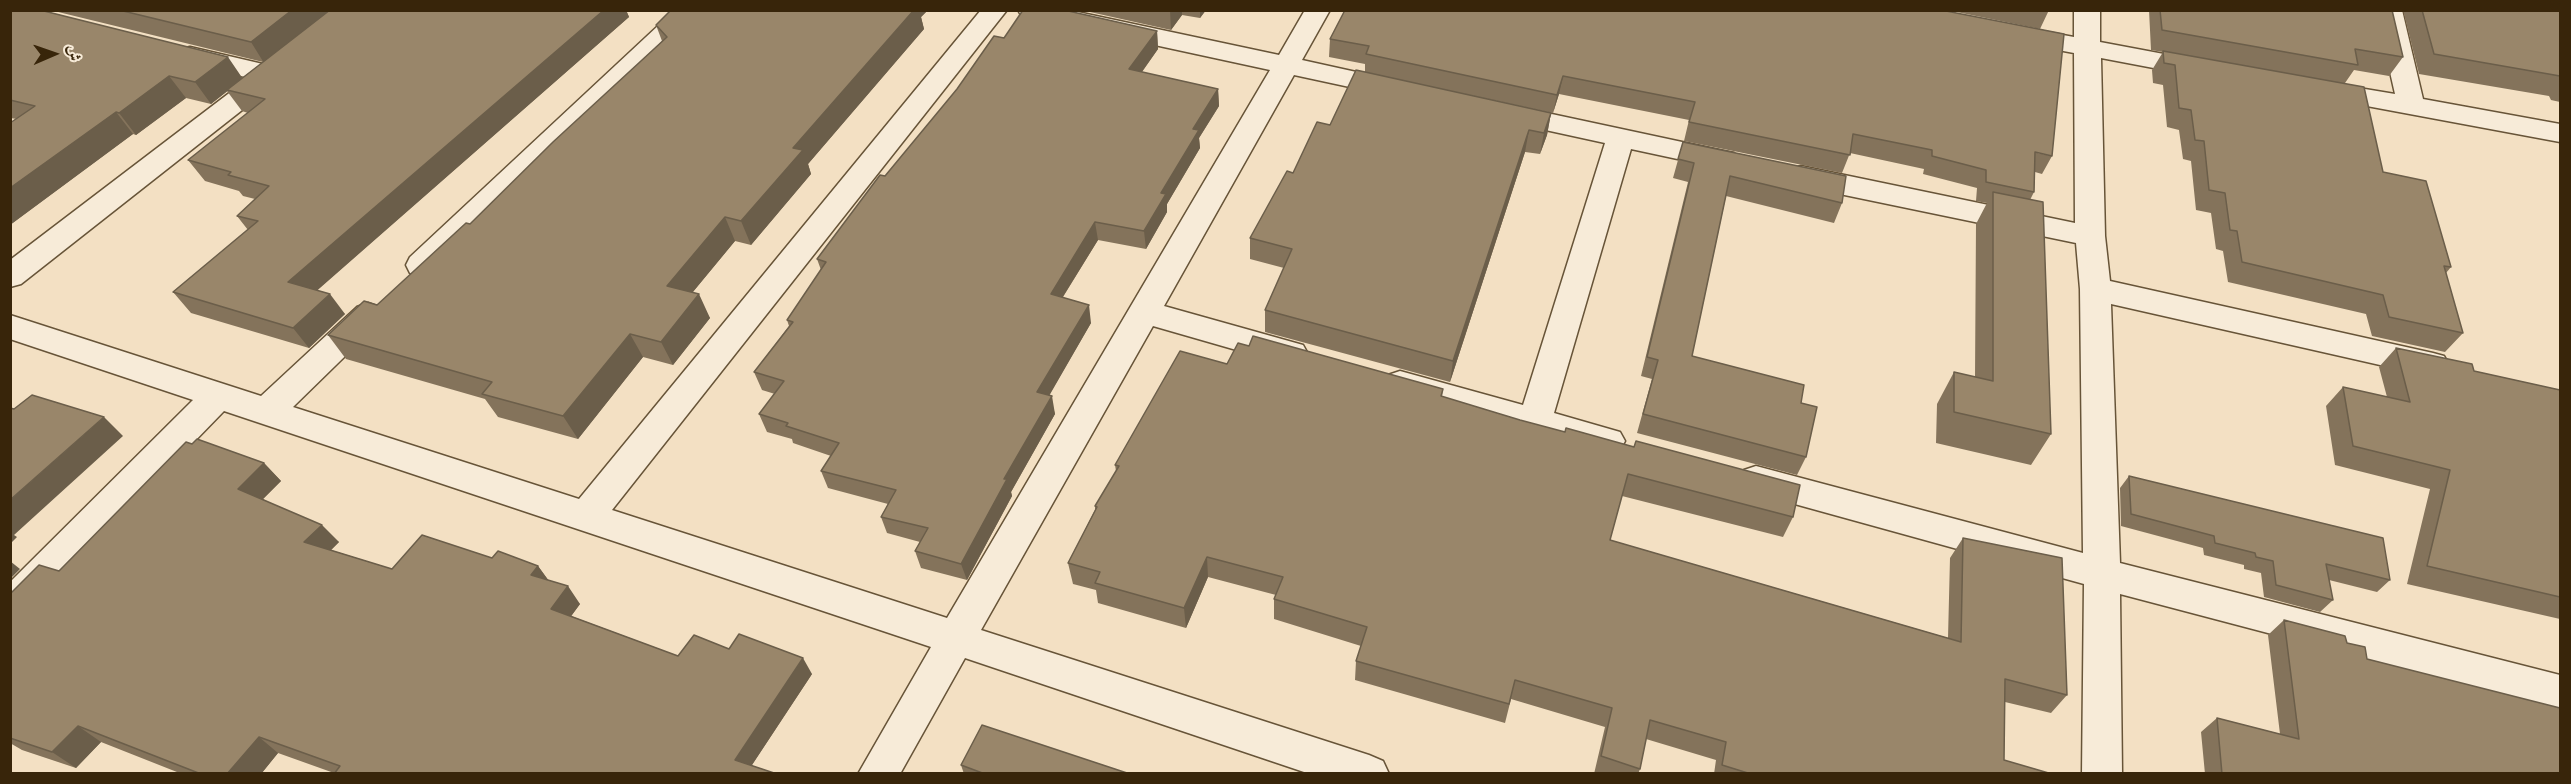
<!DOCTYPE html>
<meta charset="utf-8">
<style>
body{margin:0}
#map{position:relative;width:2571px;height:784px;overflow:hidden;background:#f3e0c3;font-family:"Sorts Mill Goudy",Amiri,serif}
canvas{display:block}
.frame{position:absolute;inset:0;border:12px solid #38250a;pointer-events:none}
.north{position:absolute;left:24px;top:24px;width:60px;height:60px;-webkit-text-stroke:4px #f7ebd8;paint-order:stroke;rotate:88deg;font-size:16px;font-weight:700;line-height:24px;text-align:center;color:#38250a}
.north::after{content:'';display:block;margin:auto;width:21px;height:27px;background:#38250a;clip-path:polygon(50% 0,100% 100%,50% 72%,0 100%)}
</style>
<div id="map">
<canvas width="2571" height="784"></canvas>
<div class="frame"></div>
<div class="north">ش</div>
</div>
<script>
const ctx = document.querySelector('canvas').getContext('2d');
ctx.lineJoin = 'round';
const toPath = rows => new Path2D(rows.map(r => 'M' + r).join(''));
function strokePath(path, color, width, dash) { ctx.strokeStyle = color; ctx.lineWidth = width; ctx.lineCap = dash ? 'butt' : 'round'; ctx.setLineDash(dash || []); ctx.stroke(path); }
function paint(path, color) { ctx.fillStyle = color; ctx.fill(path, 'evenodd'); }
const minor = toPath([
 [675,10,702,10,432,273,421,276,410,273,406,265,410,257,675,10],
 [981,10,1007,10,612,510,947,618,1270,70,1030,18,1021,15,1018,10,1068,10,1279,55,1305,10,1330,10,1302,60,1406,83,1410,89,1406,95,1396,97,1294,75,1164,306,1303,345,1308,354,1303,363,1292,366,1153,326,981,630,1369,755,1383,761,1389,774,1310,774,965,658,900,774,858,774,931,647,224,411,23,618,10,623,10,582,193,400,10,339,10,315,261,396,357,307,368,303,379,307,384,315,379,323,293,407,579,499,981,10],
 [2074,10,2100,10,2100,42,2201,61,2210,63,2214,69,2210,75,2201,77,2101,58,2105,236,2110,281,2433,353,2444,356,2449,365,2444,374,2433,377,2111,304,2120,563,2560,675,2560,710,2120,594,2122,774,2082,774,2084,584,1744,490,1739,480,1744,470,1756,466,2083,553,2080,289,2076,243,1801,186,1791,183,1787,176,1791,169,1801,166,2075,223,2074,53,2010,41,2006,35,2010,29,2019,27,2074,37,2074,10],
 [2376,10,2402,10,2423,99,2560,124,2560,142,2313,96,2309,90,2313,84,2323,82,2395,94,2376,10],
 [190,47,280,68,284,74,279,81,21,284,10,287,10,260,249,78,181,61,177,55,181,49,190,47],
 [1505,104,1724,151,1734,153,1738,160,1734,167,1724,169,1631,149,1554,413,1620,432,1625,441,1620,450,1608,454,1400,397,1388,393,1384,384,1388,375,1400,371,1523,405,1605,143,1495,119,1491,113,1495,107,1505,104]
]);
strokePath(minor, '#675438', 3);
paint(minor, '#f7ebd8');
paint(toPath([
 [10,10,242,78,263,62,50,10,626,10,629,17,317,290,345,314,309,348,191,313,173,292,248,230,237,216,255,199,243,196,239,191,205,181,188,160,248,113,242,111,227,91,211,104,186,98,136,135,133,134,10,225,10,123,17,119,10,118],
 [671,10,928,10,921,17,924,29,808,164,811,174,751,245,735,241,692,293,710,318,673,365,643,357,578,439,498,417,485,399,346,359,328,335,377,305,470,224,662,41,656,25],
 [1081,10,1206,10,1200,18,1182,15,1171,30],
 [1345,10,2052,156,2042,174,2035,172,2034,192,2030,200,2051,434,2031,465,1936,443,1937,404,1954,372,1975,377,1976,224,1987,203,1976,201,1977,188,1923,174,1924,169,1850,153,1842,173,1684,141,1689,120,1559,94,1553,113,1409,82,1551,113,1547,135,1540,154,1525,152,1450,382,1265,332,1265,310,1284,268,1250,259,1250,238,1293,173,1330,125,1365,72,1365,64,1329,57,1330,39],
 [1947,10,2049,10,2040,29],
 [2149,10,2392,10,2403,57,2389,76,2354,70,2345,83,2383,172,2451,267,2446,273,2463,333,2445,352,2372,336,2366,314,2228,282,2223,251,2216,249,2211,213,2196,210,2191,161,2183,159,2179,130,2167,127,2163,85,2153,83,2152,70,2163,52,2151,50],
 [2403,10,2560,10,2560,102,2551,100,2549,96,2419,74],
 [1157,31,1158,49,1142,72,1218,89,1219,106,1199,138,1200,148,1167,204,1167,212,1146,249,1098,240,1063,297,1091,323,1049,395,1055,414,1011,492,1012,496,967,580,921,568,915,551,920,542,887,533,881,517,888,504,828,488,821,471,831,456,793,443,792,439,767,432,759,414,775,394,762,390,754,372,789,326,787,320,821,270,817,259,885,176,1004,38],
 [1683,142,1842,203,1834,223,1726,196,1692,356,1801,403,1806,457,1797,475,1637,433,1652,379,1641,376,1688,182,1673,178],
 [1249,346,1443,389,1442,397,1793,517,1783,537,1622,496,1610,540,1948,638,1950,558,1963,538,2067,695,2051,713,2005,702,2004,760,2052,774,1714,774,1716,760,1646,739,1640,769,1638,774,1594,774,1605,727,1511,699,1505,723,1355,680,1356,661,1361,646,1274,619,1274,599,1276,595,1208,577,1186,628,1098,603,1096,590,1073,584,1068,563,1095,510,1095,506,1116,471,1115,465,1227,364],
 [2396,348,2474,371,2560,390,2560,619,2407,584,2430,489,2335,465,2326,406,2343,387,2387,397,2379,367],
 [264,463,281,481,263,499,339,542,331,550,392,569,492,558,538,566,549,581,580,604,571,616,678,656,729,649,812,674,752,765,334,773,278,753,261,774,182,774,101,742,76,768,22,750,10,743,10,594,59,571],
 [2129,476,2390,580,2377,592,2329,580,2333,600,2320,612,2264,597,2261,573,2244,569,2244,565,2204,555,2203,548,2121,526,2120,488],
 [2284,620,2347,643,2367,659,2560,774,2205,774,2201,732,2217,718,2280,734,2268,635],
 [961,765,1130,774,964,774]
]), '#84735b');
paint(toPath([
 [292,10,332,10,264,63,251,42],
 [604,10,626,10,629,17,304,302,288,282],
 [909,10,928,10,921,17,924,29,808,164,811,174,751,245,741,221,793,148],
 [1170,10,1182,10,1182,15,1171,30],
 [1200,10,1206,10,1200,18],
 [1157,31,1158,49,1131,87,1129,69],
 [228,57,243,79,211,104,195,82],
 [169,76,186,98,136,135,119,113],
 [1563,76,1559,94,1553,113,1557,95],
 [1218,89,1219,106,1199,138,1200,148,1167,204,1167,212,1146,249,1144,231,1161,193,1193,129],
 [116,112,133,134,10,225,10,188],
 [1551,113,1547,135,1540,154,1544,133],
 [1529,130,1525,152,1450,382,1453,361],
 [725,217,735,241,678,310,667,286],
 [1095,222,1098,240,1054,311,1051,294],
 [330,294,345,314,309,348,293,328],
 [699,294,710,318,673,365,661,342],
 [1089,305,1091,323,1041,410,1037,392],
 [630,334,643,357,578,439,563,416],
 [1052,396,1055,414,1011,492,1012,496,967,580,961,564,1004,479],
 [104,417,123,436,14,535,17,537,10,544,10,500],
 [264,463,281,481,255,507,238,489],
 [322,525,339,542,321,560,304,542],
 [1207,557,1208,577,1186,628,1184,608],
 [10,561,20,569,10,579],
 [538,566,551,584,531,575],
 [568,586,580,604,564,626,551,609],
 [803,658,812,674,746,774,735,760],
 [78,726,101,742,76,768,52,752],
 [259,737,278,753,261,774,227,774]
]), '#6b5e4a');
const building = toPath([
 [10,10,40,10,228,57,195,82,169,76,119,113,116,112,10,188,10,123,35,106,10,100,10,10],
 [119,10,292,10,251,42,119,10],
 [330,10,604,10,288,282,330,294,293,328,173,292,258,221,237,216,269,186,228,175,231,172,188,160,265,99,227,90,330,10],
 [671,10,914,10,793,148,803,150,741,221,725,217,667,286,699,294,661,342,630,334,563,416,482,394,492,382,328,335,364,301,377,305,466,223,470,224,553,142,667,37,656,25,671,10],
 [1023,10,1064,10,1157,31,1129,69,1218,89,1193,129,1199,130,1161,193,1166,194,1144,231,1095,222,1051,294,1089,305,1037,392,1052,396,1004,479,1007,479,961,564,915,551,928,528,881,517,896,490,821,471,839,443,786,426,788,423,759,414,784,381,754,372,793,322,787,320,826,262,817,259,880,175,885,176,957,89,994,36,1004,38,1023,10],
 [1345,10,1941,10,2064,34,2052,156,2035,152,2034,192,1986,182,1986,170,1932,156,1932,150,1853,134,1850,155,1689,122,1695,102,1563,76,1557,95,1366,54,1369,46,1330,39,1345,10],
 [2160,10,2392,10,2403,57,2355,49,2358,65,2162,30,2160,10],
 [2422,10,2560,10,2560,76,2434,54,2422,10],
 [2163,51,2364,87,2383,172,2426,181,2451,267,2444,266,2463,333,2389,317,2383,295,2242,262,2237,231,2230,230,2225,193,2209,190,2204,141,2195,140,2191,110,2179,108,2175,65,2164,63,2163,51],
 [1356,70,1551,113,1544,133,1529,130,1453,361,1265,310,1292,249,1250,238,1287,171,1293,173,1317,122,1330,125,1356,70],
 [1683,142,1846,176,1842,203,1730,176,1692,356,1804,385,1801,403,1817,407,1806,457,1643,414,1658,360,1647,357,1694,163,1678,159,1683,142],
 [1993,192,2043,202,2051,434,1954,412,1954,372,1993,381,1993,192],
 [1253,336,1443,389,1441,396,1520,420,1565,432,1566,428,1634,447,1636,441,1800,485,1793,517,1628,474,1610,540,1961,642,1963,538,2062,558,2067,695,2005,679,2004,760,2052,774,1751,774,1722,765,1726,742,1650,720,1640,769,1601,756,1612,708,1515,680,1509,704,1356,661,1367,627,1274,599,1283,577,1207,557,1184,608,1095,583,1100,572,1068,563,1097,507,1095,506,1119,466,1115,465,1180,351,1227,364,1238,343,1249,346,1253,336],
 [2396,348,2472,364,2474,371,2560,390,2560,597,2427,566,2450,470,2353,446,2343,387,2410,402,2396,348],
 [32,395,104,417,10,500,10,408,14,409,32,395],
 [197,439,264,463,238,489,322,525,304,542,392,569,422,535,492,558,498,551,538,566,531,575,568,586,551,609,678,656,694,635,729,649,739,634,803,658,735,760,777,774,334,774,340,766,259,737,227,774,201,774,78,726,52,752,10,738,10,594,39,565,59,571,186,442,192,444,197,439],
 [2129,476,2383,538,2390,580,2326,564,2333,600,2276,585,2273,561,2256,557,2255,553,2215,543,2214,536,2131,514,2129,476],
 [2284,620,2345,636,2347,643,2365,647,2367,659,2560,708,2560,774,2222,774,2217,718,2299,739,2284,620],
 [982,725,1130,774,985,774,961,765,982,725]
]);
paint(building, '#99866a');
strokePath(building, '#6b5e4a', 1.5);
</script>
